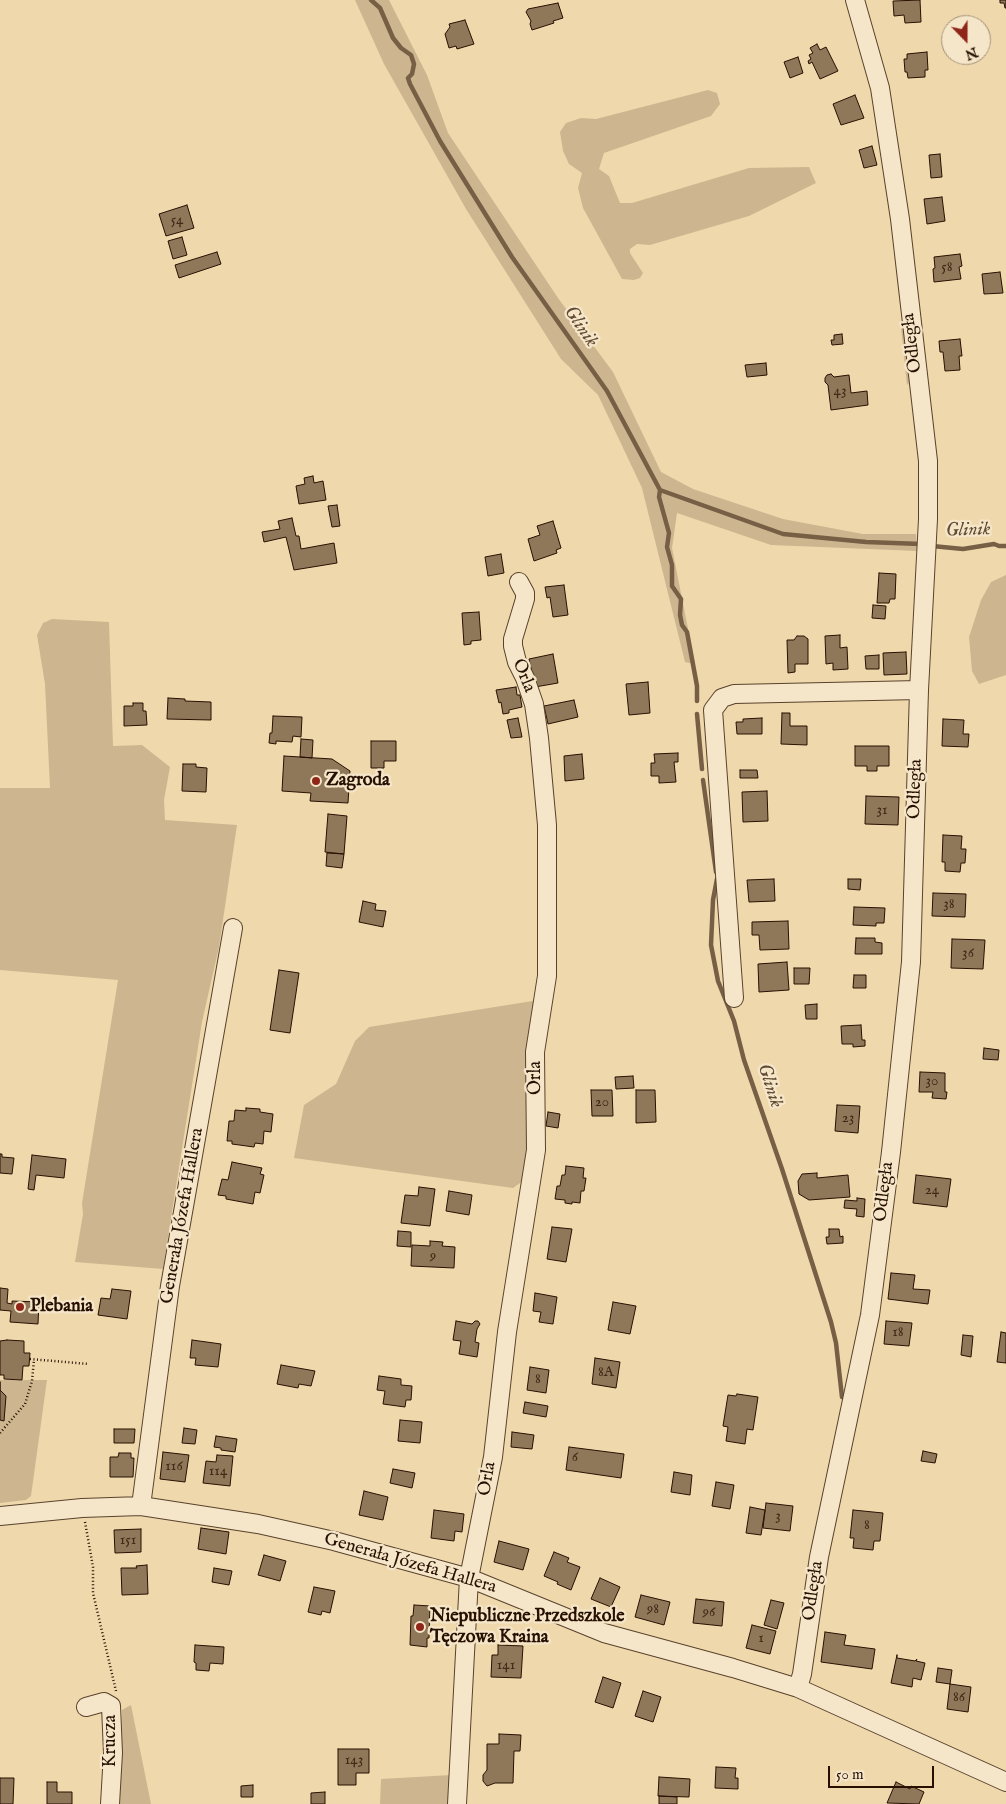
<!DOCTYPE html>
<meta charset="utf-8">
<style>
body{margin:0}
#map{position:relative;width:1006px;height:1804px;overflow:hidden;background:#efd8ac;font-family:"IM FELL English",serif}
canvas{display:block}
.north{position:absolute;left:941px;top:15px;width:50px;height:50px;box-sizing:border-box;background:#f5e6c9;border:1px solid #a39079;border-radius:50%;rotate:158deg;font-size:14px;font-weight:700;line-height:20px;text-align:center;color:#271001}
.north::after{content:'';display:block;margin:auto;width:18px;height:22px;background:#8f2418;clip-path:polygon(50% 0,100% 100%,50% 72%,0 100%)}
.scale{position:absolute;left:828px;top:1766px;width:106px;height:22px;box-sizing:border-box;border:2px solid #271001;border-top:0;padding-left:6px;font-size:15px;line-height:18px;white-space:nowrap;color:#271001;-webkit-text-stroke:4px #f5e6c9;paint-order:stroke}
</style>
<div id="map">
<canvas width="1006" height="1804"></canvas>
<div class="north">N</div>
<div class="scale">50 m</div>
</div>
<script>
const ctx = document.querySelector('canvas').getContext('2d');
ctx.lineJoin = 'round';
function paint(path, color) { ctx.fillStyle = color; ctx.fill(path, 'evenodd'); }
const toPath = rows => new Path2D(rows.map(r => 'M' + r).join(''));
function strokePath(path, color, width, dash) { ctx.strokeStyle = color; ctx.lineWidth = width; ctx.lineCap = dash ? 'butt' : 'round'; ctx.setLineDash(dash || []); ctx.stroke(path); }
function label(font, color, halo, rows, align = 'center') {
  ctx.font = font + ' "IM FELL English",serif'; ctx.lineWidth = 4.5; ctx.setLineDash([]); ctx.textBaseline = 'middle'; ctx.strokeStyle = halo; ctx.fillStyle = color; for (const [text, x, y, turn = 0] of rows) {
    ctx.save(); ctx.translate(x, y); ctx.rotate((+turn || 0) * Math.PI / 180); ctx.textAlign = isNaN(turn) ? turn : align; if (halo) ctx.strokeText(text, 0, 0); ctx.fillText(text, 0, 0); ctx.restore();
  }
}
paint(toPath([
 [355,0,389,0,427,75,448,133,558,298,613,372,661,472,693,489,783,519,863,534,916,534,917,551,771,545,677,513,672,548,695,664,685,662,642,488,598,395,561,359,466,209,384,64],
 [708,90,717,93,720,104,711,116,604,153,599,169,609,176,620,203,632,203,749,168,809,167,816,183,749,216,650,245,637,244,630,249,630,253,643,273,640,278,634,280,622,279,583,208,578,188,582,173,569,164,563,151,560,132,566,123,581,118,596,119],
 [901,328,909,329,915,377,907,385],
 [1006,575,1006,675,979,684,972,671,969,637,981,600,991,582],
 [52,619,109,622,113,746,142,745,170,767,164,800,165,820,237,825,219,947,202,1022,163,1269,75,1262,83,1214,82,1203,118,980,0,970,0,788,50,788,45,684,37,635,43,623],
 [539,1000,527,1178,513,1188,294,1158,304,1105,336,1084,355,1041,369,1027],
 [0,1380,47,1380,31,1496,26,1500,0,1503],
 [131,1705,151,1804,118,1804,122,1710],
 [451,1775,449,1804,380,1804,381,1779]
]), '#cdb68f');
strokePath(toPath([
 [371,0,380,8,393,38,401,48,411,55,414,64,412,74,408,78,410,84,440,141,512,257,607,391,660,490,659,497,669,533,667,547,672,565,672,586,681,599,680,615,682,625,687,632,697,686,697,701],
 [660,490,783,534,866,542,921,544],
 [932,546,963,549,994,544,999,546,1006,546],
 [697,714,702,769],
 [703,780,716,872],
 [717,879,713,900,711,945,718,981,734,1021,744,1060,782,1169,831,1322,836,1343,842,1397]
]), '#765f45', 4.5);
const building = toPath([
 [920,0,921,22,905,23,904,15,894,16,893,1,920,0],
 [1000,0,1006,0,1006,8,1005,8,1004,3,1000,3,1000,0],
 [558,3,563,18,553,21,554,23,532,30,530,24,531,21,526,12,528,9,558,3],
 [465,20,474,44,457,49,456,46,449,48,445,34,450,27,449,24,465,20],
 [817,44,820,50,826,47,838,71,820,79,812,62,809,64,808,61,811,59,809,55,813,53,810,48,817,44],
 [927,52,928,70,925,70,925,77,908,78,907,72,905,72,904,59,907,59,907,54,927,52],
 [798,57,803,73,790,78,784,62,798,57],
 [855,95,864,118,841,125,833,104,855,95],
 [872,146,877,165,864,168,859,150,872,146],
 [940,154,942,177,931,178,929,155,940,154],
 [942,197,945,221,927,224,924,199,942,197],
 [187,205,194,228,166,236,159,214,187,205],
 [182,237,187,255,173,259,168,241,182,237],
 [217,252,221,264,179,278,175,265,217,252],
 [960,254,962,266,959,267,961,279,934,282,933,269,935,268,934,257,960,254],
 [1000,272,1003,293,984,294,982,274,1000,272],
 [842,334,843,344,832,345,831,340,834,340,834,335,842,334],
 [960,339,962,356,959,356,960,370,945,371,943,352,940,352,939,341,960,339],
 [766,363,767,375,747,377,745,365,766,363],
 [831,374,834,377,849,375,851,393,867,391,868,405,831,410,828,385,825,382,825,378,827,375,831,374],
 [313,476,314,483,323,481,326,500,299,504,296,486,305,484,304,478,313,476],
 [337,505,340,526,332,527,328,506,337,505],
 [292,518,296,536,299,536,301,549,334,543,337,563,294,570,286,537,264,542,262,532,280,529,278,521,292,518],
 [553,521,561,548,556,550,557,553,534,561,528,539,540,535,537,526,553,521],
 [501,554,504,573,488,576,485,557,501,554],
 [879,573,896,574,895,599,890,599,889,603,877,603,879,573],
 [564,585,568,615,553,617,550,597,547,598,545,587,564,585],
 [873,605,886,606,885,619,872,618,873,605],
 [479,612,481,640,471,641,471,644,464,645,462,613,479,612],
 [840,635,840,648,847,647,848,669,833,670,833,663,826,664,825,636,840,635],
 [797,636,804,636,808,639,808,664,795,664,795,672,788,673,787,640,794,640,797,636],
 [906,652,907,674,884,675,883,653,906,652],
 [553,654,558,683,535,687,529,659,553,654],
 [879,655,879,669,866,669,865,656,879,655],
 [648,682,650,713,629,715,626,684,648,682],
 [516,687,517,695,520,695,522,707,509,710,509,713,503,714,501,702,499,703,496,690,516,687],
 [168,698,185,699,185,701,211,702,211,720,167,719,168,698],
 [574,700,578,717,548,724,544,706,574,700],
 [133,703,143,703,143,711,146,711,147,725,124,726,124,706,133,706,133,703],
 [782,713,790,713,790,726,807,726,807,745,781,744,782,713],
 [273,716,302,717,301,737,293,736,292,742,276,741,276,744,269,743,270,733,272,733,273,716],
 [518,718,522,737,511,738,507,720,518,718],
 [762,718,762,734,737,734,736,722,743,722,743,719,762,718],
 [943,719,964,720,963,734,969,734,968,747,942,746,943,719],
 [301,739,313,740,312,758,300,757,301,739],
 [371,741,396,741,396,761,384,761,384,768,371,768,371,741],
 [855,746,889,746,889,766,877,766,877,771,867,771,867,766,855,766,855,746],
 [678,753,678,762,674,762,676,782,659,783,659,776,651,776,651,763,655,763,654,754,678,753],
 [582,754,584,779,565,781,564,756,582,754],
 [284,756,332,759,350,771,348,803,310,801,311,793,282,791,284,756],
 [183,764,196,764,196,767,207,768,206,792,182,791,183,764],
 [740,770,757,770,758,778,740,778,740,770],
 [767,791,768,821,743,822,742,792,767,791],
 [866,796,899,797,898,825,865,824,866,796],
 [328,814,347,816,344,854,325,852,328,814],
 [943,835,962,836,961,849,966,849,965,863,961,863,960,872,945,871,945,862,942,862,943,835],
 [327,853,344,854,342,868,326,866,327,853],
 [774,879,775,901,749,902,747,880,774,879],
 [848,879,861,879,860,890,848,889,848,879],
 [933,893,966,894,965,917,932,916,933,893],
 [363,901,376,904,375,910,386,911,383,927,359,922,363,901],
 [854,907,885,908,884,923,876,923,876,926,853,925,854,907],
 [788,921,789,949,760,950,759,935,752,935,752,922,788,921],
 [856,938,875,938,875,942,882,943,882,954,855,954,856,938],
 [952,939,985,940,983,969,951,968,952,939],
 [787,962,789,990,759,992,758,964,787,962],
 [794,968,810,968,809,984,794,984,794,968],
 [279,970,299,973,290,1033,270,1030,279,970],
 [854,975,866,975,866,988,853,988,854,975],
 [817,1004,817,1019,806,1019,805,1005,817,1004],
 [861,1025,862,1040,865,1040,865,1046,853,1047,853,1044,842,1044,841,1026,861,1025],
 [984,1048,999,1050,998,1060,983,1059,984,1048],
 [920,1072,945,1073,945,1092,947,1092,946,1099,932,1098,933,1092,919,1092,920,1072],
 [633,1076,634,1088,616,1089,615,1077,633,1076],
 [591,1090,612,1090,613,1116,592,1116,591,1090],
 [636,1090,655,1090,656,1122,636,1123,636,1090],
 [837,1105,860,1106,858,1133,835,1131,837,1105],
 [246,1108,260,1109,260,1112,273,1114,271,1132,264,1131,263,1144,255,1143,254,1147,232,1144,232,1141,227,1141,229,1121,234,1121,235,1110,246,1111,246,1108],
 [548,1112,560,1114,558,1128,546,1126,548,1112],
 [0,1154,2,1154,2,1157,14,1158,12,1174,0,1173,0,1154],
 [32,1155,66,1159,64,1178,36,1175,34,1190,28,1189,32,1155],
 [232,1162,262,1168,260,1174,264,1175,260,1193,255,1192,253,1204,226,1199,226,1196,218,1195,222,1179,228,1180,232,1162],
 [566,1166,584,1168,583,1178,586,1178,584,1191,581,1191,580,1203,572,1202,572,1204,565,1203,565,1200,555,1199,557,1186,560,1186,562,1175,565,1175,566,1166],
 [817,1173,817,1178,848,1175,850,1197,809,1200,799,1194,798,1181,802,1174,817,1173],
 [916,1175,951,1179,947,1207,913,1203,916,1175],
 [419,1187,435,1189,430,1226,401,1223,405,1195,418,1196,419,1187],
 [449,1191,472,1195,469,1215,446,1211,449,1191],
 [857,1198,865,1199,864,1217,856,1216,857,1209,844,1208,845,1200,857,1201,857,1198],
 [552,1227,572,1229,566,1262,547,1259,552,1227],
 [829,1229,839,1229,840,1237,843,1236,843,1243,827,1244,826,1237,829,1237,829,1229],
 [398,1231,411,1232,411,1247,397,1246,398,1231],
 [430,1241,443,1242,442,1246,455,1247,454,1268,411,1266,412,1245,430,1246,430,1241],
 [891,1273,915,1275,913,1289,930,1290,928,1304,888,1299,891,1273],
 [0,1288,8,1289,7,1303,12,1304,12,1301,39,1302,38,1324,10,1322,11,1311,0,1310,0,1288],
 [112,1289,131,1291,127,1319,98,1315,101,1298,110,1299,112,1289],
 [535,1293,557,1297,553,1324,539,1322,541,1312,533,1311,535,1293],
 [613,1302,636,1306,630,1334,608,1330,613,1302],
 [456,1321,472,1324,475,1321,478,1321,480,1324,477,1329,475,1342,479,1343,477,1357,459,1354,461,1341,453,1340,456,1321],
 [886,1321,912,1323,909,1346,884,1344,886,1321],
 [1001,1332,1006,1333,1006,1363,997,1362,1001,1332],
 [963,1335,973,1336,971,1357,961,1355,963,1335],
 [7,1340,24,1341,24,1353,30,1353,29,1366,23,1366,22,1380,4,1379,4,1375,0,1375,0,1341,7,1340],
 [192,1340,221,1344,218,1367,195,1365,196,1358,190,1358,192,1340],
 [595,1358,620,1362,616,1388,592,1384,595,1358],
 [281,1365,315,1371,311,1386,299,1384,298,1388,277,1384,281,1365],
 [530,1367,549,1370,546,1393,527,1390,530,1367],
 [379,1376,401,1379,401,1385,412,1386,411,1400,406,1400,405,1407,383,1404,385,1391,377,1390,379,1376],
 [0,1382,0,1390,6,1396,4,1421,0,1420,0,1382],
 [737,1394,758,1397,753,1430,747,1429,745,1444,726,1441,728,1427,723,1426,728,1395,736,1396,737,1394],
 [525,1402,548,1406,546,1417,523,1413,525,1402],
 [400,1420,422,1422,420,1443,398,1441,400,1420],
 [184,1428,197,1430,195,1444,182,1443,184,1428],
 [114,1429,135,1429,134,1443,114,1443,114,1429],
 [512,1432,534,1435,532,1449,511,1447,512,1432],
 [216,1436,237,1439,235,1452,221,1450,221,1448,214,1447,216,1436],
 [569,1447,624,1454,621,1478,566,1470,569,1447],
 [923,1451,937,1454,935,1463,921,1461,923,1451],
 [163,1452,189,1455,185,1482,160,1479,163,1452],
 [119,1453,131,1453,131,1458,134,1458,133,1477,110,1477,110,1457,118,1457,119,1453],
 [217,1455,233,1456,230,1486,203,1483,206,1461,216,1462,217,1455],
 [393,1469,415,1473,412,1488,390,1483,393,1469],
 [674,1472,692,1475,690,1495,671,1492,674,1472],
 [716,1482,734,1485,730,1509,712,1506,716,1482],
 [364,1491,388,1497,383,1520,359,1515,364,1491],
 [766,1503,793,1506,790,1531,763,1528,766,1503],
 [750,1507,765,1510,761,1535,746,1533,750,1507],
 [434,1510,464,1514,462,1532,455,1531,454,1541,431,1538,434,1510],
 [853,1510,883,1513,880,1541,874,1541,873,1550,853,1548,854,1538,850,1538,853,1510],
 [201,1528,229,1532,226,1554,198,1549,201,1528],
 [141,1529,141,1552,115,1553,114,1530,141,1529],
 [499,1541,529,1549,523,1570,494,1562,499,1541],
 [554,1552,569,1558,567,1562,580,1567,571,1590,557,1584,558,1582,544,1576,554,1552],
 [264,1555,286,1561,280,1581,258,1575,264,1555],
 [147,1565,148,1594,122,1595,121,1568,137,1568,136,1566,147,1565],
 [214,1568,232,1571,229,1585,212,1582,214,1568],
 [600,1578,620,1587,611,1607,591,1599,600,1578],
 [314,1587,335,1591,330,1613,322,1611,321,1615,308,1612,314,1587],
 [641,1595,670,1602,664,1625,635,1617,641,1595],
 [696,1599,724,1602,722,1626,693,1623,696,1599],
 [771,1600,784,1603,777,1629,764,1625,771,1600],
 [414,1605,430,1606,429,1638,427,1638,427,1647,410,1645,411,1616,413,1616,414,1605],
 [752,1625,776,1631,770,1654,746,1648,752,1625],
 [825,1632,846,1635,844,1645,875,1649,872,1669,821,1662,825,1632],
 [195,1645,224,1647,223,1664,210,1663,209,1671,196,1670,196,1663,194,1662,195,1645],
 [498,1645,523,1646,521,1678,491,1677,492,1655,498,1655,498,1645],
 [897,1655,897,1658,915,1661,917,1659,916,1661,925,1663,921,1680,913,1678,912,1687,891,1683,897,1655],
 [938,1668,952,1670,950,1684,936,1682,938,1668],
 [603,1677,621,1683,613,1708,595,1702,603,1677],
 [950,1684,971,1687,968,1712,947,1709,950,1684],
 [643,1691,661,1697,653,1722,635,1716,643,1691],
 [499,1734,521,1735,520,1751,514,1751,513,1783,495,1783,487,1786,483,1781,483,1775,487,1770,487,1744,499,1744,499,1734],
 [338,1749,369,1749,369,1773,356,1773,356,1785,338,1785,338,1749],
 [716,1767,736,1768,735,1778,738,1778,738,1789,715,1788,716,1767],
 [659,1777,690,1779,689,1797,658,1796,659,1777],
 [0,1778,14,1778,13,1804,0,1804,0,1778],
 [47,1782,57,1782,57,1792,72,1792,72,1804,47,1804,47,1782],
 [896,1782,910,1789,911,1786,924,1792,919,1804,887,1803,896,1782],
 [253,1785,253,1797,241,1797,241,1786,253,1785],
 [325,1792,325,1804,311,1804,311,1793,325,1792],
 [659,1796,677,1797,677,1804,659,1804,659,1796]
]);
paint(building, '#8f785a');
strokePath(building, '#271001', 1);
const minor = toPath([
 [734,998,713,710,722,698,734,694,919,690],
 [141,1506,170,1286,233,928],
 [0,1516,82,1508,141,1506,258,1524,334,1541,469,1578,604,1633,733,1668,798,1688,1006,1782],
 [798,1688,802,1674,819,1557,870,1315,891,1152,911,962,919,690,928,519,928,461,900,219,880,88,855,0],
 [86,1707,104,1702,111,1706,113,1753,110,1804],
 [457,1804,469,1578,493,1457,507,1332,536,1150,535,1052,547,976,547,825,539,738,534,704,525,678,517,662,513,646,513,639,525,599,525,593,519,582]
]);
strokePath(minor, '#59422c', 20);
strokePath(toPath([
 [30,1359,89,1364],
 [0,1433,25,1404,32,1381,34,1360],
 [85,1522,93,1567,93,1593,116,1691]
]), '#271001', 2.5, [1, 2.5]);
strokePath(minor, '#f5e6c9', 18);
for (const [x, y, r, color] of [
 [316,781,5,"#8f2418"],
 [20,1307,5,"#8f2418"],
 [420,1627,5,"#8f2418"]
]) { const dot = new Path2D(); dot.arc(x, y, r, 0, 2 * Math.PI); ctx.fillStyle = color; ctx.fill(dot); strokePath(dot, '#f5e6c9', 2); }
label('15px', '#412a17', null, [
 ["54",177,221],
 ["58",947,268],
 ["43",840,392],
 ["31",882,811],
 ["38",949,905],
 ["36",968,954],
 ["30",932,1082],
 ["20",602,1103],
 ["23",848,1119],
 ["24",932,1191],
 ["9",433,1257],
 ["18",898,1333],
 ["8A",606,1373],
 ["8",538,1380],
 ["6",575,1458],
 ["116",174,1467],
 ["114",218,1472],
 ["3",778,1517],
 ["8",867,1526],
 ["151",128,1541],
 ["98",653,1610],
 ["96",709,1613],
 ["1",761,1639],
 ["141",506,1666],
 ["86",959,1698],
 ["143",354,1761]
]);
label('18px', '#271001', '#f5e6c9', [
 ["Odległa",913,343,-97],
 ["Orla",523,676,68],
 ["Odległa",916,789,-88],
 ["Orla",536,1078,-90],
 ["Odległa",885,1192,-83],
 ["Generała Józefa Hallera",183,1216,-80],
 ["Orla",488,1479,-80],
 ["Generała Józefa Hallera",410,1564,16],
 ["Odległa",814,1591,-82],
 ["Krucza",111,1741,-90]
]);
label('bold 18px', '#271001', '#f5e6c9', [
 ["Zagroda",326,781],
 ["Plebania",30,1307],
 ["Niepubliczne Przedszkole",430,1617],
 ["Tęczowa Kraina",430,1638]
], 'left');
label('italic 19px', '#624b34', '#f5e6c9', [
 ["Glinik",580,327,55],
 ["Glinik",968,531,-2],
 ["Glinik",769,1086,72]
]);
</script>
